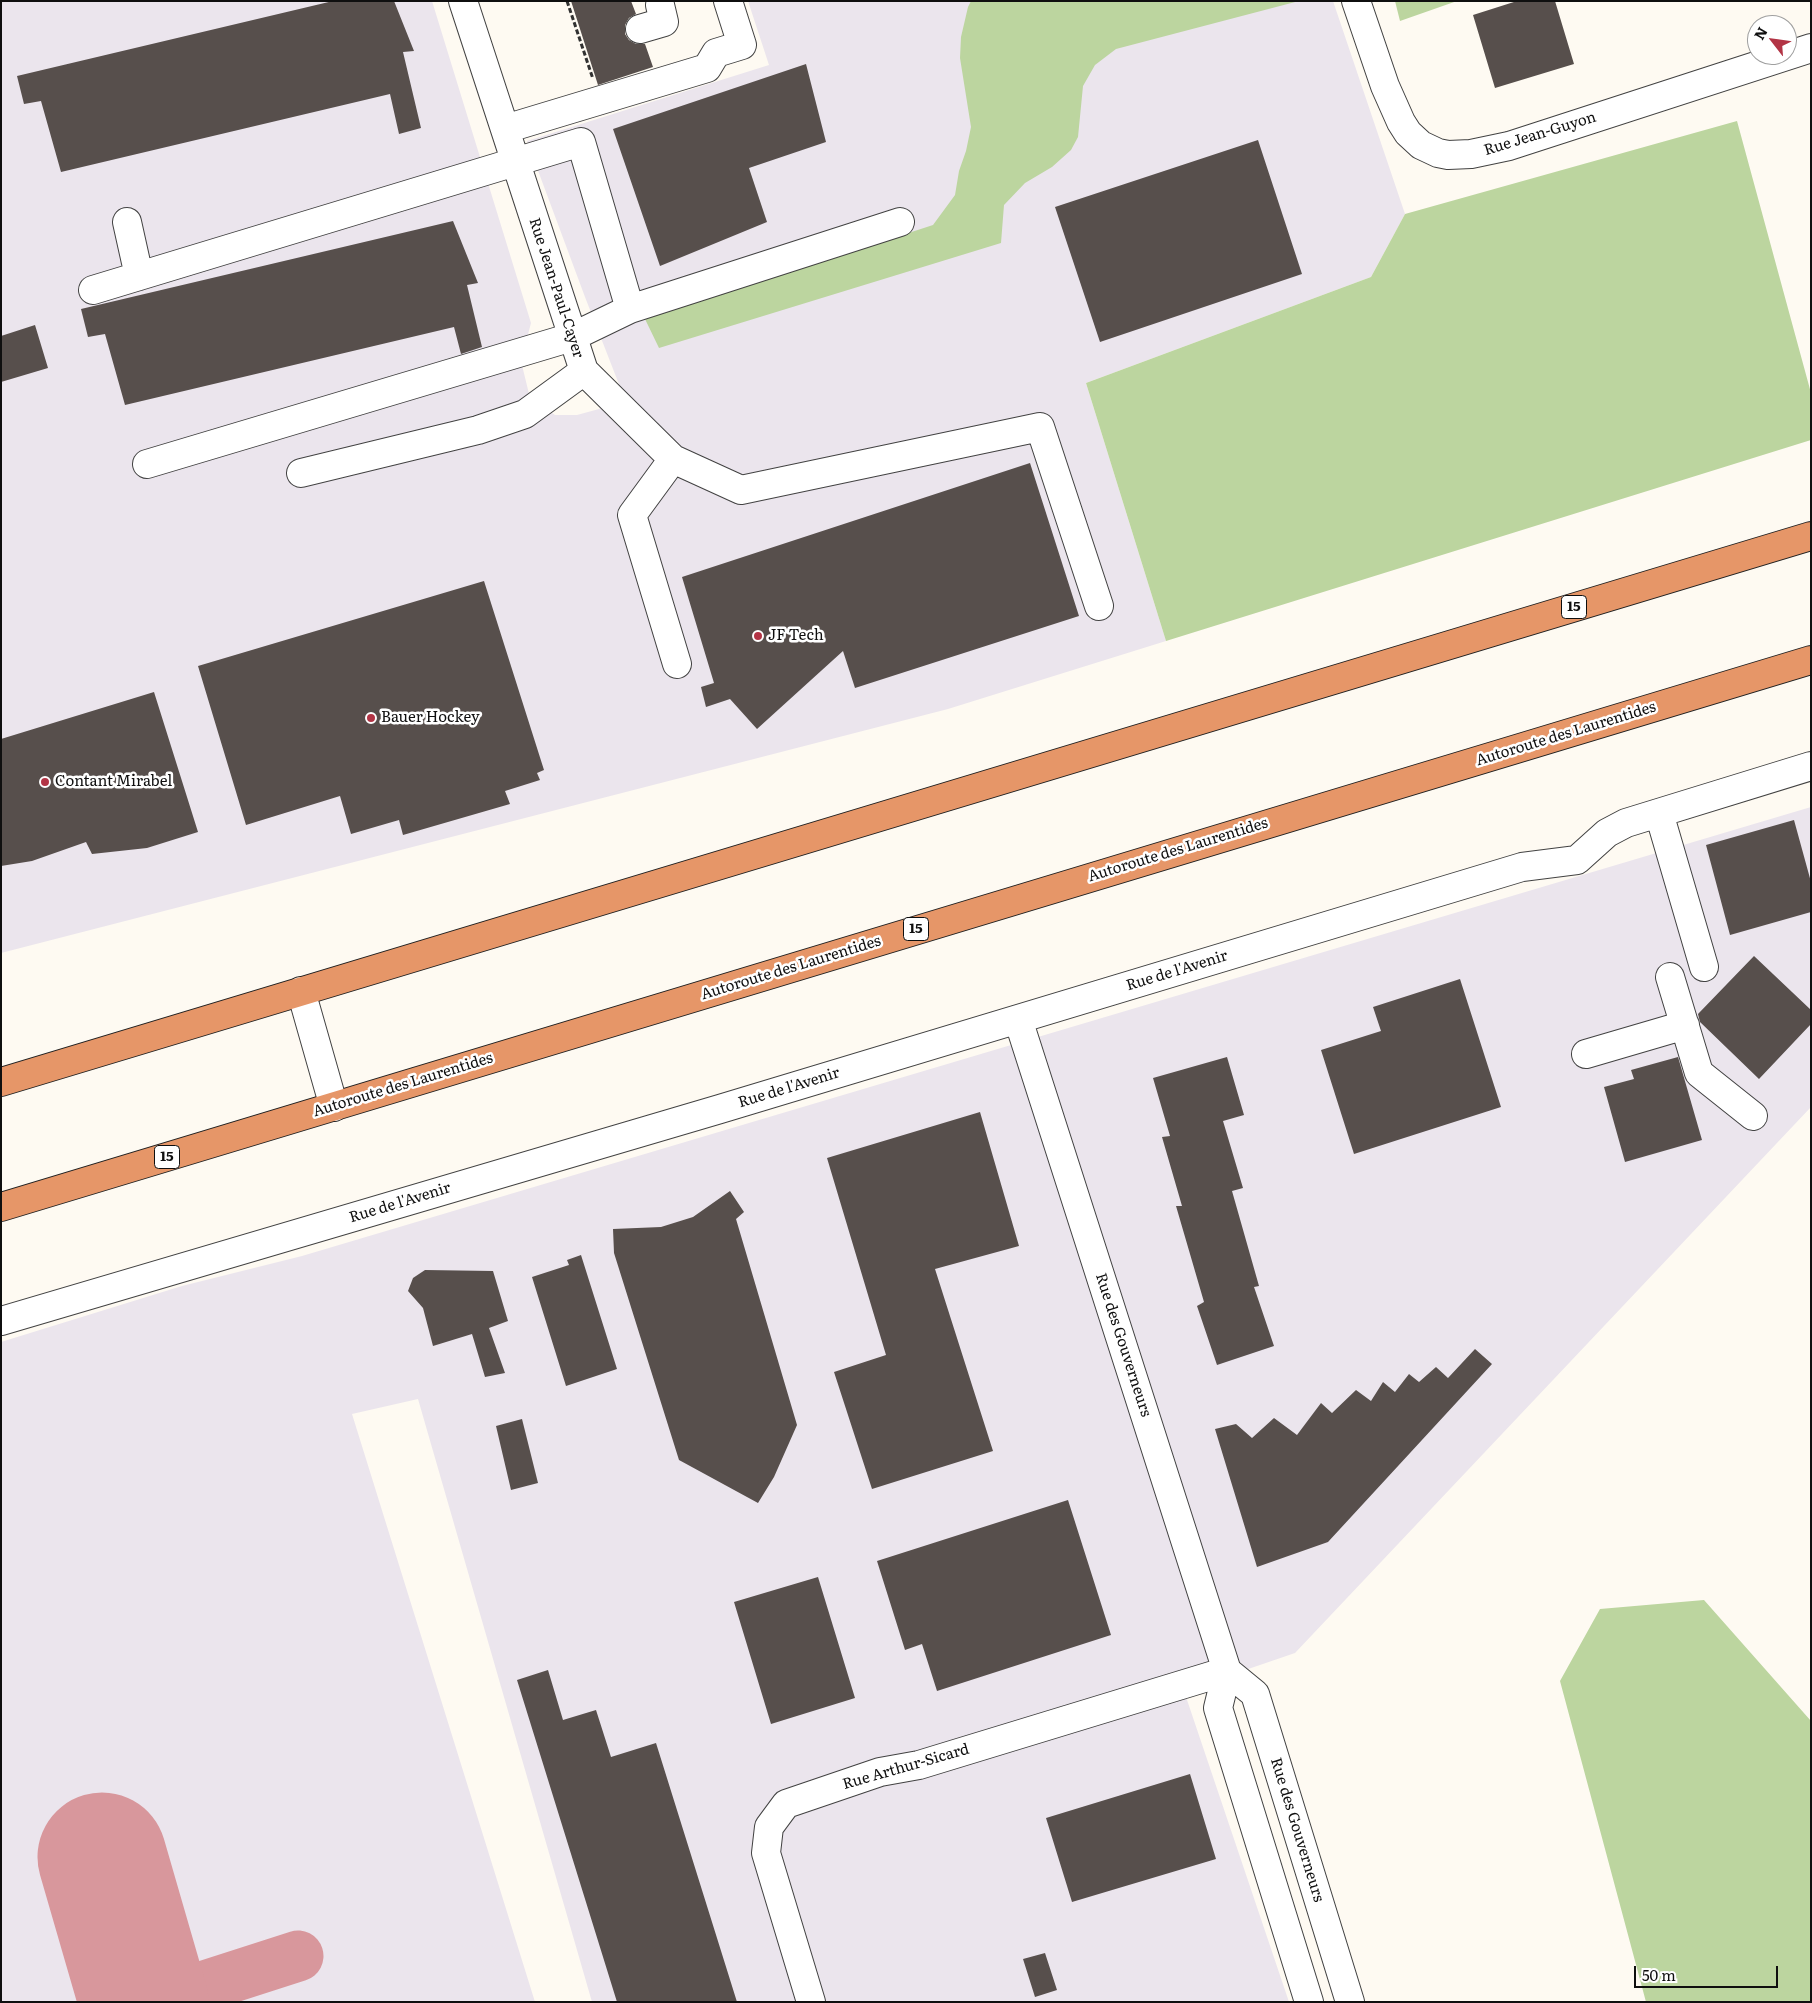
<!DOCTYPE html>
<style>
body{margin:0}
#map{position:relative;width:1812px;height:2003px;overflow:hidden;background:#fefaf2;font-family:Literata,serif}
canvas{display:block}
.frame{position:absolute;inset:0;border:2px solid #0f0f0f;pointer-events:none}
.north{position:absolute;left:1747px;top:15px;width:50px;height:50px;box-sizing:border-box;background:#fff;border:1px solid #9f9f9f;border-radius:50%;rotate:300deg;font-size:14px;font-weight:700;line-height:20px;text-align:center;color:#0f0f0f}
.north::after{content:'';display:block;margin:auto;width:18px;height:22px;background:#b23445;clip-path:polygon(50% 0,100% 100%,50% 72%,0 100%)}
.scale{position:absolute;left:1634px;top:1966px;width:144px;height:22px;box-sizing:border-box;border:2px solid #0f0f0f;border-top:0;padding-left:6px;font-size:15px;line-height:18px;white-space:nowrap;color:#0f0f0f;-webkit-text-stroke:4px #fff;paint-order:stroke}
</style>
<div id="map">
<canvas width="1812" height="2003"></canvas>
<div class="frame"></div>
<div class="north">N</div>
<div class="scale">50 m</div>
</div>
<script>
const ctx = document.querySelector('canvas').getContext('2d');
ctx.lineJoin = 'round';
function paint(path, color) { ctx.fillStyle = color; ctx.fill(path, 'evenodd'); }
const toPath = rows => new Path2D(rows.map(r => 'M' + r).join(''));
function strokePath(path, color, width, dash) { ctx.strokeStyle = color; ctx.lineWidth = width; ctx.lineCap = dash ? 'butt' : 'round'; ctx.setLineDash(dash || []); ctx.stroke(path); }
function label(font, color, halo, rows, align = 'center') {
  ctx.font = font + ' Literata,serif'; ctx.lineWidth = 5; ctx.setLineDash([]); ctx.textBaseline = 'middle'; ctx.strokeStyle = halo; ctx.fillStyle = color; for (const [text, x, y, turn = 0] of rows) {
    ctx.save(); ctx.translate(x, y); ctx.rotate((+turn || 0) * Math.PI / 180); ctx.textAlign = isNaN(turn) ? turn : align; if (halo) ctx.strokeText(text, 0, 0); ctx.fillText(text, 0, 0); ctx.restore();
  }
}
paint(toPath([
 [1,1,432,1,531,323,521,361,530,398,555,415,577,415,599,409,622,392,585,297,527,141,769,65,748,1,1333,1,1405,214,1371,277,1086,383,1166,641,948,709,1,953],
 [1811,807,1811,1107,1295,1653,1184,1691,1289,2002,592,2002,418,1399,352,1414,535,2002,1,2002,1,1342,182,1286,302,1256]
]), '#ebe5ed');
paint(toPath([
 [971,1,1299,1,1116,49,1095,65,1083,86,1078,137,1071,150,1052,167,1025,183,1004,205,1001,243,659,348,645,319,933,225,955,195,959,171,966,151,971,127,960,58,961,37,968,7],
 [1395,1,1457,1,1400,21],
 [1737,121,1811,393,1811,440,1166,641,1086,383,1371,277,1405,214],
 [1704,1600,1811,1721,1811,2002,1646,2002,1560,1681,1600,1609]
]), '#bcd59f');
strokePath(toPath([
 [155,2002,298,1956]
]), '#d8979c', 51);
strokePath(toPath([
 [102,1857,144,2002]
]), '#d8979c', 129);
paint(toPath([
 [333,1,394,1,414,51,403,52,421,128,399,134,390,94,61,172,41,101,24,104,17,76],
 [571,1,631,1,636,14,629,18,625,25,625,34,629,40,636,44,645,44,653,67,598,85],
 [1517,1,1555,1,1574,64,1495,88,1473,15],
 [806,64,826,142,749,168,767,222,660,266,613,129],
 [1258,140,1302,274,1100,342,1055,207],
 [453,221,478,283,467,285,482,347,461,354,454,327,125,405,105,334,88,337,81,309],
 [35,325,48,368,1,382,1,336],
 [1030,463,1079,616,855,688,843,651,757,729,730,699,706,707,701,687,714,683,682,577],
 [484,581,544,770,537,773,540,780,505,791,510,804,403,835,399,820,351,834,340,796,246,825,198,666],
 [154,692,198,832,147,848,92,854,86,842,32,861,1,866,1,739],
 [1794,820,1811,882,1811,912,1730,935,1706,845],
 [1754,956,1811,1010,1811,1024,1759,1079,1700,1022,1698,1014],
 [1460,979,1501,1107,1354,1154,1321,1050,1381,1031,1373,1007],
 [1227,1057,1244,1115,1223,1121,1243,1188,1232,1191,1259,1286,1254,1287,1274,1346,1217,1365,1197,1306,1204,1302,1176,1206,1182,1206,1162,1137,1170,1136,1153,1078],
 [1678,1057,1702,1140,1625,1162,1604,1087,1634,1079,1631,1070],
 [980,1112,1019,1246,935,1269,993,1451,872,1489,834,1372,886,1355,827,1158],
 [730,1191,744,1212,736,1219,797,1425,774,1477,758,1503,679,1460,614,1253,613,1229,661,1227,693,1217],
 [581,1255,617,1369,566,1386,532,1277,569,1265,567,1260],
 [425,1270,493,1271,508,1321,489,1328,505,1373,485,1377,472,1334,433,1346,423,1308,408,1291,413,1278],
 [1475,1349,1492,1364,1328,1542,1257,1567,1215,1429,1236,1424,1252,1438,1274,1418,1297,1435,1321,1403,1332,1413,1356,1390,1371,1401,1383,1382,1395,1392,1409,1374,1419,1382,1436,1367,1448,1378],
 [522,1419,538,1483,511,1490,496,1426],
 [1068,1500,1111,1635,937,1691,922,1644,905,1650,877,1561],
 [818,1577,855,1698,771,1724,734,1602],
 [548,1670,563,1720,596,1710,611,1757,656,1743,737,2002,617,2002,517,1680],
 [1190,1774,1216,1859,1072,1902,1046,1818],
 [1045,1953,1057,1990,1035,1997,1023,1959]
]), '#574f4c');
const minor = toPath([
 [463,1,584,371,673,459,741,490,1040,427,1099,606],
 [1356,1,1385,86,1401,122,1408,133,1421,145,1438,153,1448,155,1471,154,1509,146,1811,48],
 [640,29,664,22,660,5],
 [505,129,707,68,716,53,742,45,728,1],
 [127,222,139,276],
 [93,290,581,142,630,309],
 [673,459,632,515,677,664],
 [147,464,572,337,630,309,900,222],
 [301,473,478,430,525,414,584,371],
 [1659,813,1704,967],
 [1670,977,1699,1073,1753,1116],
 [301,991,334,1107],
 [1018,1019,1227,1671,1218,1708,1309,2002],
 [1586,1054,1685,1025],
 [1,1321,720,1109,1522,867,1577,860,1607,833,1626,823,1811,766],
 [1227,1671,1255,1694,1350,2002],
 [811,2002,766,1853,769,1827,786,1804,880,1772,919,1765,1227,1671]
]);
const highway = toPath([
 [1,1082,1811,536],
 [1,1207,1811,660]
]);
strokePath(minor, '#424242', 30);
strokePath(highway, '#202020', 30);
strokePath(toPath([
 [567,1,593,79]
]), '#313131', 3, [5, 2.5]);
strokePath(minor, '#fff', 28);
strokePath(highway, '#e69668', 28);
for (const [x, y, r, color] of [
 [758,636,5,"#b23445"],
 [371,718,5,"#b23445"],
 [45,782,5,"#b23445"]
]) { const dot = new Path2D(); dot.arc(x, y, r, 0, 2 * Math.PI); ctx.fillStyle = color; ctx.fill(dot); strokePath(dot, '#fff', 2); }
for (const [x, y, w] of [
 [1574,607,25],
 [916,929,25],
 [167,1157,25]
]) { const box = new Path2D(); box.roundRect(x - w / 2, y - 11.5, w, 23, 4); ctx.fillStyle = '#fff'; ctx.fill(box); strokePath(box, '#0f0f0f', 1); }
label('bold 14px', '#0f0f0f', null, [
 ["15",1574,607],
 ["15",916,929],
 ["15",167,1157]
]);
label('15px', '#0f0f0f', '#fff', [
 ["Rue Jean-Guyon",1540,134,-17],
 ["Rue Jean-Paul-Cayer",556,288,72],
 ["Autoroute des Laurentides",1566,734,-17],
 ["Autoroute des Laurentides",1178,850,-17],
 ["Autoroute des Laurentides",791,968,-17],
 ["Rue de l'Avenir",1177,971,-17],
 ["Autoroute des Laurentides",403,1085,-17],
 ["Rue de l'Avenir",789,1088,-17],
 ["Rue de l'Avenir",400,1203,-17],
 ["Rue des Gouverneurs",1123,1345,72],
 ["Rue Arthur-Sicard",906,1767,-16],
 ["Rue des Gouverneurs",1297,1830,73]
]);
label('15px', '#0f0f0f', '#fff', [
 ["JF Tech",768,636],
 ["Bauer Hockey",381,718],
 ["Contant Mirabel",55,782]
], 'left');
</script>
